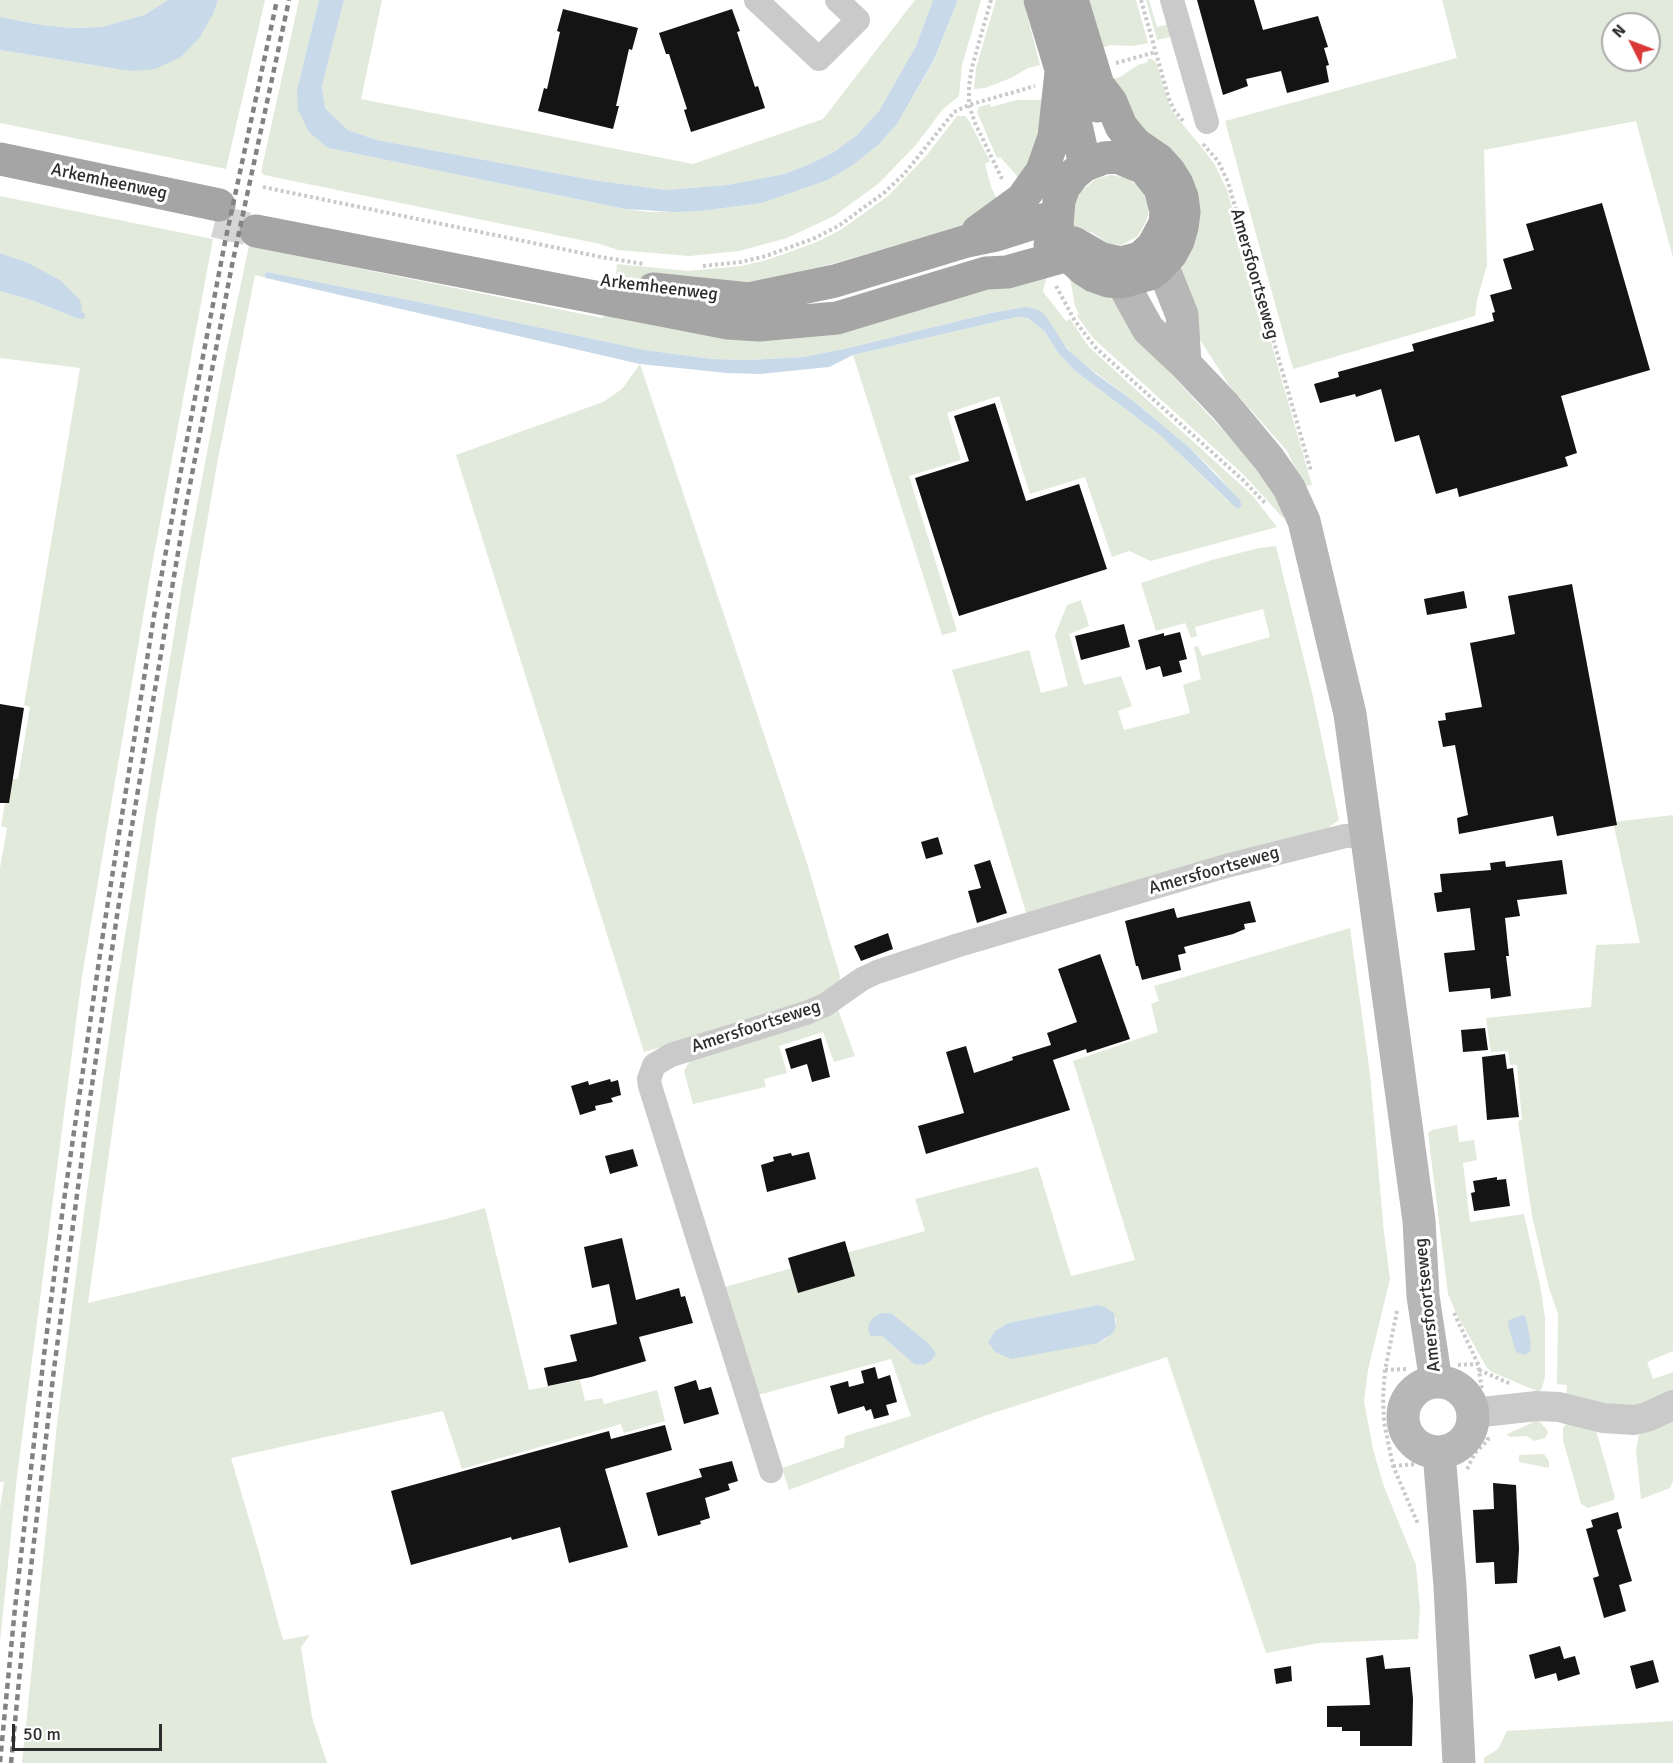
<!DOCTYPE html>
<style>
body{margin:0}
#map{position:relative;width:1673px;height:1763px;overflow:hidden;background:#fff;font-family:Signika,sans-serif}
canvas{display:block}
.north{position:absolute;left:1601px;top:12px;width:60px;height:60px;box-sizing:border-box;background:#fff;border:2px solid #ababab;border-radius:50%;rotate:312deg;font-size:16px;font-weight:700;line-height:24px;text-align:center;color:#2d2d2d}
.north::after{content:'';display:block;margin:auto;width:21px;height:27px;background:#db3838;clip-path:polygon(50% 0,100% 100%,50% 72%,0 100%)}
.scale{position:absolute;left:12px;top:1724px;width:150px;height:27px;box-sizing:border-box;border:3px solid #2d2d2d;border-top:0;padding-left:8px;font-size:18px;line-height:21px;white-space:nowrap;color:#2d2d2d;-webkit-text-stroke:4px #fff;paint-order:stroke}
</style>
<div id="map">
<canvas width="1673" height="1763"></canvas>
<div class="north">N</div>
<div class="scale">50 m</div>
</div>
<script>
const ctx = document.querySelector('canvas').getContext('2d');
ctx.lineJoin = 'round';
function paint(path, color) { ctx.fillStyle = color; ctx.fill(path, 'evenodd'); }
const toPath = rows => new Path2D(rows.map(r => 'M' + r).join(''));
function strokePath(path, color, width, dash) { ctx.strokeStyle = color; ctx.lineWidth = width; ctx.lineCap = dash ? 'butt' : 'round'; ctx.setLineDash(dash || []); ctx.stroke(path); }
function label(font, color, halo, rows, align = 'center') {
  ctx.font = font + ' Signika,sans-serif'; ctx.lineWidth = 6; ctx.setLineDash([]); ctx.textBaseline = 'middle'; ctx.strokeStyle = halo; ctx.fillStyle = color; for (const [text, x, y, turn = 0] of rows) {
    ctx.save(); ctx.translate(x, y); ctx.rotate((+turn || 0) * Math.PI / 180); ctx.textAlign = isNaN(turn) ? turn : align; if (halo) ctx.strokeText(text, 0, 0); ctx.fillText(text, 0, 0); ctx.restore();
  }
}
paint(toPath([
 [0,0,168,0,144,15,121,22,102,27,73,28,42,25,0,17],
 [218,0,265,0,226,169,0,123,0,50,117,69,214,12],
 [299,0,319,0,297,90,328,148,625,209,649,212,701,211,762,203,828,180,853,165,878,145,897,124,934,61,958,0,981,0,962,65,959,96,943,109,915,146,878,184,834,216,787,238,739,251,689,256,618,250,600,244,264,175,261,172],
 [344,0,382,0,361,99,693,164,823,119,915,0,933,0,916,46,879,111,857,135,834,152,810,164,784,174,727,185,666,190,593,180,377,140,348,130,325,108,322,86],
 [996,0,1023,0,1040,65,1028,68,1011,78,985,88,974,89,976,68],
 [1086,0,1136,0,1148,43,1133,46,1110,45,1100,49],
 [1146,0,1149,0,1157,27,1170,24,1174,36,1157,40],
 [1442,0,1673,0,1673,257,1636,121,1484,150,1487,265,1477,300,1475,316,1293,369,1225,121,1457,58],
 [1613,24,1649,24,1649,60,1613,60],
 [1147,59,1152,59,1156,62,1171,110,1207,154,1215,165,1227,190,1312,485,1304,486,1287,451,1229,385,1195,332,1148,141,1110,80,1120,77,1138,65,1148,62],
 [1048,98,1048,108,1022,186,1017,176,1000,157,997,158,977,112,979,107,990,104,991,107,1017,100,1038,100],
 [957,116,965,116,968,119,990,161,985,164,992,189,1000,205,966,224,836,263,773,278,744,289,679,286,626,278,616,274,617,264,688,271,741,266,767,260,817,242,842,229,888,196,927,155],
 [1111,175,1127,178,1134,183,1143,191,1149,210,1147,219,1138,236,1122,245,1109,244,1093,233,1073,226,1074,208,1080,192,1096,179],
 [0,196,213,239,150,576,82,976,17,1476,0,1642,0,1508,4,1482,0,1482,0,868,7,828,1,826,9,779,18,779,30,707,24,705,80,368,0,358,0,291,34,301,76,318,81,312,26,262,0,253],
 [249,246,602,318,610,312,885,312,1047,276,1043,290,1044,293,1066,321,1070,319,1089,347,1252,495,1277,527,1151,561,1129,551,1112,557,1085,477,1030,494,999,396,947,413,961,460,909,476,957,631,942,635,853,355,1017,317,1028,318,1045,332,1059,354,1074,370,1161,436,1229,502,1242,504,1216,473,1190,448,1132,400,1075,357,1032,308,1025,307,991,313,844,349,803,357,748,360,712,359,645,350,424,303,267,272,264,274,266,278,255,275,217,464,156,819,88,1303,446,1219,485,1208,529,1390,580,1380,585,1401,602,1398,604,1404,657,1390,665,1421,624,1433,621,1424,462,1469,443,1411,231,1458,260,1556,283,1640,310,1635,301,1647,312,1717,327,1763,22,1763,57,1424,85,1205,115,997,183,579,223,368],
 [1069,273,1111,292,1157,359,1246,455,1287,512,1283,518,1245,476,1093,338,1077,316,1079,314,1075,306],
 [640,364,807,863,840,976,839,982,800,1008,644,1052,456,455,603,402,622,389],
 [1276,546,1312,692,1339,820,1315,837,1028,919,952,670,1029,650,1041,693,1068,686,1055,635,1067,605,1081,600,1089,626,1069,634,1084,685,1121,676,1132,706,1118,711,1124,730,1190,713,1183,685,1201,679,1194,647,1198,646,1202,656,1270,637,1263,609,1195,627,1197,636,1191,638,1185,623,1156,631,1141,583,1212,560,1259,548],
 [1673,815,1673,1351,1647,1362,1653,1379,1673,1372,1673,1396,1636,1407,1566,1398,1567,1385,1557,1384,1558,1314,1549,1288,1532,1216,1518,1121,1522,1120,1517,1065,1510,1065,1508,1051,1491,1052,1486,1018,1591,1007,1596,945,1640,943,1613,822],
 [1350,928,1370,1074,1384,1233,1390,1279,1368,1370,1364,1401,1373,1449,1383,1484,1416,1565,1420,1610,1418,1639,1319,1643,1266,1653,1167,1357,984,1416,789,1490,782,1468,844,1447,845,1436,911,1416,891,1359,758,1395,721,1288,925,1231,915,1199,1038,1167,1071,1276,1135,1260,1073,1061,1158,1032,1151,1004,1159,1001,1154,986],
 [1098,1305,1116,1319,1116,1327,1106,1339,1098,1343,988,1342,995,1331,1008,1323],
 [882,1313,891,1313,931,1361,924,1365,914,1364,882,1336,874,1317],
 [836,1004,855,1056,834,1062,823,1032,779,1046,787,1073,764,1079,766,1087,693,1104,684,1071,690,1061],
 [1457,1125,1459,1142,1474,1140,1477,1160,1463,1163,1470,1222,1524,1214,1541,1290,1545,1318,1545,1377,1542,1388,1539,1392,1492,1372,1487,1368,1457,1315,1448,1294,1428,1133,1432,1130],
 [1673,1415,1673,1481,1670,1488,1641,1499,1636,1450,1640,1430],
 [1538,1420,1547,1430,1548,1433,1545,1438,1534,1441,1527,1436,1510,1437,1507,1434],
 [1568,1422,1596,1430,1615,1497,1613,1500,1588,1508,1581,1504,1563,1440,1563,1428],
 [1544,1454,1549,1461,1549,1468,1519,1462,1519,1455],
 [1673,1721,1673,1763,1484,1763,1484,1758,1498,1749,1507,1731]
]), '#e2eadb');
paint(toPath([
 [168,0,218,0,214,12,200,37,181,57,155,69,134,71,117,69,0,50,0,17,42,25,73,28,102,27,144,15],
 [319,0,344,0,322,86,325,108,348,130,377,140,593,180,666,190,727,185,784,174,810,164,834,152,857,135,879,111,916,46,933,0,958,0,934,60,897,124,878,145,853,165,828,180,762,203,701,211,675,212,625,209,328,148,309,132,298,110,297,90],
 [0,253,26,262,60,280,79,299,82,306,81,312,85,314,84,319,76,318,34,301,0,291],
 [267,272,424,303,645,350,712,359,748,360,803,357,844,349,991,313,1025,307,1032,308,1040,311,1046,316,1067,349,1096,374,1132,400,1190,448,1240,500,1242,506,1237,509,1161,436,1074,370,1059,354,1045,332,1028,318,1017,317,853,355,829,367,760,374,727,373,640,364,266,278,264,274],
 [1098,1305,1105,1307,1114,1313,1116,1327,1112,1334,1098,1343,1011,1359,995,1352,988,1342,995,1331,1008,1323],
 [882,1313,891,1313,928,1343,936,1354,931,1361,924,1365,914,1364,882,1336,871,1336,868,1331,869,1323,874,1317],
 [1523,1315,1526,1317,1531,1344,1530,1352,1525,1355,1516,1352,1508,1325,1509,1320]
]), '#c8d9e9');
paint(toPath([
 [1197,0,1254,0,1263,30,1318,16,1328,47,1324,48,1329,65,1326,66,1329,82,1287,93,1281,71,1246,79,1248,86,1223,95],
 [563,9,638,28,632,50,629,49,616,106,619,106,613,129,538,111,544,88,547,89,560,32,557,31],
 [732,9,740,31,737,32,755,87,758,86,765,108,691,132,684,110,687,109,669,54,666,54,659,33],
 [1602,203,1650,370,1561,396,1577,453,1565,457,1568,466,1459,497,1457,488,1436,494,1419,435,1395,442,1381,389,1356,397,1355,394,1320,403,1314,384,1339,377,1338,372,1414,351,1412,344,1494,321,1492,313,1495,312,1490,295,1512,289,1503,259,1534,250,1526,224],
 [995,403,1026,501,1079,484,1107,569,959,616,915,478,969,461,954,416],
 [1572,584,1617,825,1557,836,1553,816,1459,834,1457,818,1468,815,1455,745,1443,747,1438,721,1446,720,1445,713,1482,707,1470,643,1515,634,1508,596],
 [1464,591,1467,608,1427,615,1424,599],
 [1124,624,1130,647,1081,660,1075,636],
 [1180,632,1187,659,1179,661,1182,672,1163,677,1160,666,1146,670,1138,640,1164,633,1164,636],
 [0,704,24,708,9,803,0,803],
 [938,837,943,854,926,859,921,842],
 [990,860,1007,913,977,923,968,891,981,888,974,865],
 [1562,860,1567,894,1517,900,1520,916,1505,918,1509,956,1506,956,1511,996,1491,999,1490,988,1449,992,1444,953,1475,950,1470,908,1437,912,1434,893,1442,892,1440,874,1491,870,1490,863,1505,861,1506,867],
 [1250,901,1256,922,1244,924,1245,929,1233,934,1184,947,1186,953,1178,955,1181,970,1142,980,1138,966,1136,966,1125,921,1174,908,1177,918],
 [888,933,893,949,861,961,854,946],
 [1100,954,1130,1039,1087,1053,1086,1049,1053,1060,1070,1110,926,1154,918,1126,964,1113,946,1052,966,1046,974,1073,1013,1060,1012,1057,1051,1045,1047,1033,1077,1022,1058,969],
 [1485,1028,1488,1050,1463,1052,1461,1030],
 [821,1038,830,1077,812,1082,807,1064,791,1069,785,1049],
 [1505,1054,1507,1069,1513,1068,1519,1117,1487,1120,1482,1057],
 [610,1079,611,1082,618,1080,621,1095,611,1098,613,1102,595,1106,596,1110,580,1115,571,1086,588,1081,589,1085],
 [633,1149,638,1166,610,1174,605,1156],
 [809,1152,816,1179,767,1192,761,1165,774,1161,773,1157,791,1153,792,1156],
 [1497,1177,1497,1180,1506,1179,1510,1206,1474,1211,1471,1193,1475,1192,1473,1181],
 [622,1238,636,1300,679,1288,681,1297,685,1296,693,1323,639,1337,646,1361,591,1377,548,1386,544,1368,577,1361,570,1335,617,1324,609,1284,592,1288,584,1247],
 [845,1241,855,1276,798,1293,788,1258],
 [875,1367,878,1379,890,1375,897,1402,886,1405,889,1415,874,1419,871,1409,866,1411,864,1406,838,1414,830,1386,848,1381,849,1387,864,1383,861,1371],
 [696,1380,699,1390,711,1387,719,1414,684,1424,674,1387],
 [665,1425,672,1450,605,1469,628,1547,569,1563,560,1527,512,1540,511,1537,411,1565,391,1491,609,1431,611,1439],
 [732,1461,738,1481,728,1484,730,1490,705,1498,710,1518,700,1521,701,1524,658,1536,646,1493,702,1477,699,1469],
 [1493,1483,1516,1485,1519,1549,1517,1583,1495,1584,1494,1562,1476,1563,1473,1510,1494,1509],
 [1618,1512,1622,1528,1617,1530,1632,1581,1619,1585,1626,1611,1604,1618,1593,1578,1599,1576,1586,1529,1593,1527,1591,1520],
 [1560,1646,1564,1659,1575,1656,1580,1674,1558,1681,1556,1673,1535,1679,1529,1655],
 [1383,1655,1385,1669,1410,1667,1413,1699,1412,1746,1360,1746,1360,1731,1342,1731,1342,1727,1327,1727,1327,1706,1370,1705,1366,1658],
 [1653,1660,1659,1682,1636,1689,1630,1666],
 [1291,1666,1292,1681,1276,1684,1274,1669]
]), '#141414');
strokePath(toPath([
 [215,221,256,231]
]), '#d5d5d5', 33, [33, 16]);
strokePath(toPath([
 [991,0,972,67,969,86,969,105,975,123,1003,181],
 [1141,0,1169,99,1174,110,1184,122],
 [1116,63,1156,52],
 [1203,144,1218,161,1228,182,1311,471],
 [263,187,601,257,644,264],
 [703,266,741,262,766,256,815,238,840,225,885,192,905,173,954,112,969,105,1035,86],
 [1056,286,1075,321,1096,348,1243,480,1266,504],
 [1397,1311,1385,1370,1383,1398,1384,1422,1393,1466,1418,1524],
 [1454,1313,1478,1364,1482,1390],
 [1458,1365,1478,1364],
 [1385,1370,1408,1369],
 [1479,1370,1511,1384],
 [1393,1466,1416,1464],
 [1467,1469,1475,1453,1488,1440,1487,1436]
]), '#cacaca', 4, [3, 3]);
strokePath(toPath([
 [756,0,819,59,858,20,837,0],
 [1172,0,1207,122],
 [771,1471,650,1086,649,1079,654,1065,671,1055,806,1013,825,1005,862,979,877,972,959,945,1226,866,1345,836,1366,836]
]), '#cacaca', 24);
strokePath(toPath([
 [1473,1413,1537,1406,1559,1407,1603,1418,1634,1420,1647,1417,1673,1405]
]), '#cacaca', 30);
strokePath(toPath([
 [1162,265,1182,315,1185,364],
 [1122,282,1148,329,1185,364,1225,406,1269,459,1289,488,1304,521,1350,714,1419,1221,1423,1296,1436,1382],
 '1403 1417a35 35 0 1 1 70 0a35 35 0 1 1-70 0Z',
 [1439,1453,1450,1586,1459,1763]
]), '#b7b7b7', 33);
strokePath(toPath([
 [1040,0,1070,99,1085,165],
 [1072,0,1098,85,1097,106],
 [0,159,219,205],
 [256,231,728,323,759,325,837,318,986,273,1007,272,1068,255],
 [978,231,1022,199,1042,171,1054,137,1061,72],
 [1050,245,1061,242,1074,243,1102,259,1121,263,1140,258,1153,246,1165,224,1166,211,1160,188,1144,168,1117,157,1104,158,1085,165,1074,174,1064,187,1059,201,1057,225,1061,242,1068,255,1083,269,1094,276,1108,281,1122,282,1150,274,1156,270,1171,254,1178,241,1182,227,1184,212,1182,197,1177,184,1169,171,1159,160,1137,145,1128,135,1121,126,1111,102,1098,85],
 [653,289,749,299,835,281,967,241,996,235,1056,216]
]), '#a5a5a5', 33);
strokePath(toPath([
 [0,1762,15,1608,44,1355,63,1207,104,927,154,616,178,486,225,242,277,0],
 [11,1763,25,1619,54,1369,87,1119,118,909,185,511,232,265,289,0]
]), '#828282', 4.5, [6, 4.5]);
label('18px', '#2d2d2d', '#fff', [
 ["Arkemheenweg",109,182,12],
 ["Amersfoortseweg",1254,274,74],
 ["Arkemheenweg",659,288,7],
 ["Amersfoortseweg",1214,871,-16],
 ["Amersfoortseweg",756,1027,-18],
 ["Amersfoortseweg",1428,1305,-96]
]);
</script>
